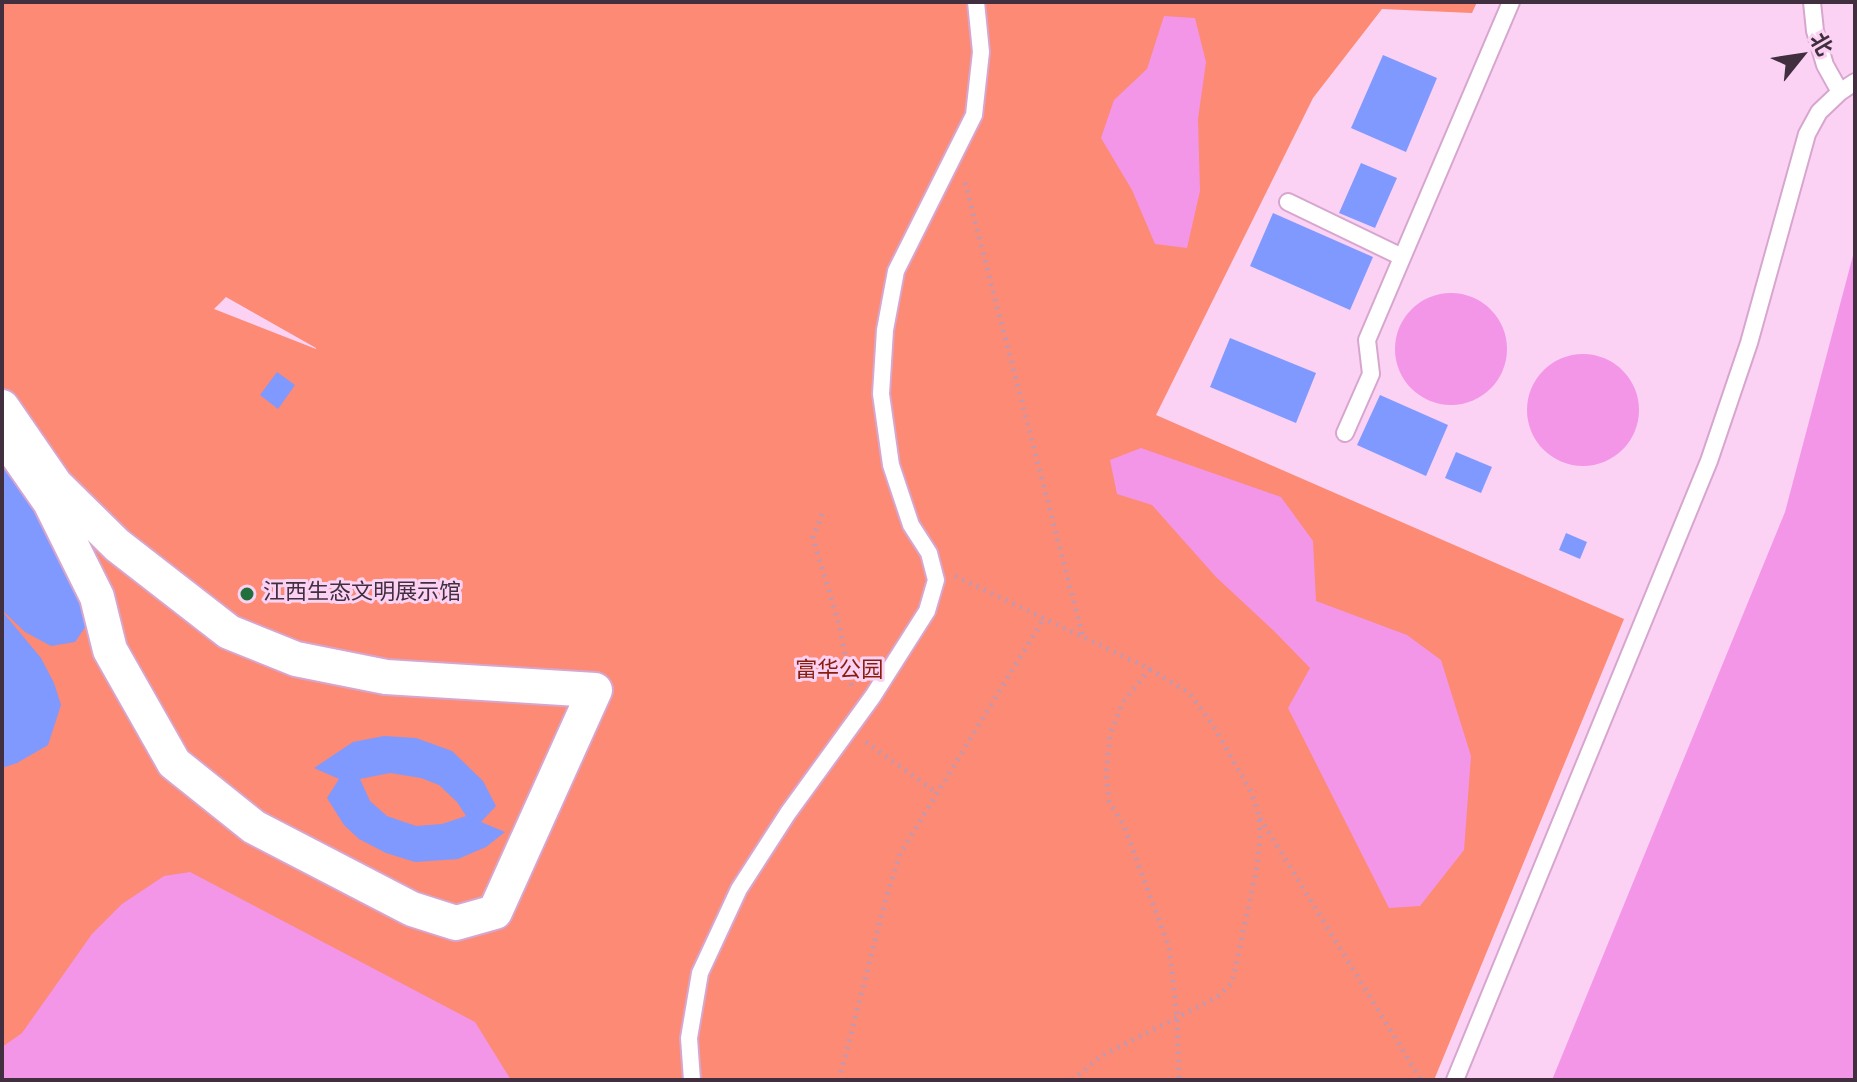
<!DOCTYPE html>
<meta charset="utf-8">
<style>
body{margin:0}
#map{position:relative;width:1857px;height:1082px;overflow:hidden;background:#fbd2f4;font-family:"Titillium Web","Noto Sans SC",sans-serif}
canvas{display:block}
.frame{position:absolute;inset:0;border:4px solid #412e3e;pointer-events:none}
.north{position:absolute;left:1761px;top:16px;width:80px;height:80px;-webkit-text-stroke:6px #fbd2f4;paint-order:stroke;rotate:60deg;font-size:22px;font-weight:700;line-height:32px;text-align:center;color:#412e3e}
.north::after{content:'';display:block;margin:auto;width:28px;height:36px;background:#412e3e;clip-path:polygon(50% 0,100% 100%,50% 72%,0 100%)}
</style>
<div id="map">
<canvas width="1857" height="1082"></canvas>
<div class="frame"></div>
<div class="north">北</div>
</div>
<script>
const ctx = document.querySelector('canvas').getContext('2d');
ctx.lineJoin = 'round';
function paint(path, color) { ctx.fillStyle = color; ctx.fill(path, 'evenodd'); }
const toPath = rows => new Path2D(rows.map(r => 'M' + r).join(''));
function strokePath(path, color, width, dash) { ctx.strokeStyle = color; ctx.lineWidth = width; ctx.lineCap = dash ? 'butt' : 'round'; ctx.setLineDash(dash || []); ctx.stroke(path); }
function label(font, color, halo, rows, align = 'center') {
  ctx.font = font + ' "Titillium Web","Noto Sans SC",sans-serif'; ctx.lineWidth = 6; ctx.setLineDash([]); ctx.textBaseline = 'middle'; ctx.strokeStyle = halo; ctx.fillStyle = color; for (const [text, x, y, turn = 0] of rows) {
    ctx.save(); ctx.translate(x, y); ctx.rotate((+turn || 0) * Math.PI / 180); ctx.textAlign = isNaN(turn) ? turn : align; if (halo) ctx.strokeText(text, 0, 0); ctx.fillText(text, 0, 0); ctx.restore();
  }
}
paint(toPath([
 [2,2,1477,2,1472,13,1382,9,1313,98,1156,415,1624,619,1434,1080,2,1080],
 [226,297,316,348,316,349,214,309]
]), '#fc8a74');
paint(toPath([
 [1164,16,1195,18,1206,62,1198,119,1200,191,1187,248,1155,244,1132,190,1101,138,1114,100,1147,69],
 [1855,248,1855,1080,1552,1080,1785,512],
 '1395 349a56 56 0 1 1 112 0a56 56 0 1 1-112 0Z',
 '1527 410a56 56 0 1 1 112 0a56 56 0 1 1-112 0Z',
 [1141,448,1281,497,1313,541,1316,601,1407,635,1441,660,1471,756,1464,850,1420,906,1389,908,1288,708,1310,668,1275,632,1216,577,1152,505,1117,494,1110,460],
 [190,872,475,1022,511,1080,2,1080,2,1047,22,1033,92,934,122,904,164,876]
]), '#f396e7');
paint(toPath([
 [1383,55,1437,78,1406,152,1351,128],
 [1361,163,1397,178,1375,228,1339,213],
 [1273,213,1373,257,1350,310,1250,266],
 [1230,338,1316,373,1296,423,1210,387],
 [277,372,295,385,278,409,260,395],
 [1380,395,1448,425,1426,476,1357,445],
 [2,442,87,598,86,626,75,642,51,646,25,632,2,610],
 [1456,452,1492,467,1481,493,1445,478],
 [1566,533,1587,542,1580,559,1559,550],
 [2,611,41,658,54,683,61,705,48,745,17,763,2,768],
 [384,736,416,738,452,751,483,781,496,806,481,822,505,832,486,847,458,859,415,862,386,853,359,839,344,825,327,798,339,779,314,768,353,742],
 [390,773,421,778,439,785,457,802,466,816,442,824,416,826,387,816,370,801,360,779]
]), '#8099fe');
const lane = toPath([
 [1812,2,1815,31,1825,65,1840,92],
 [1288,202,1402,257],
 [1345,433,1371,374,1367,340,1511,2],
 [692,1080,689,1038,700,973,739,889,788,813,873,696,927,611,936,580,929,553,911,525,891,465,881,394,885,330,896,271,974,115,981,52,976,2],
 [1455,1080,1709,461,1749,343,1807,134,1819,112,1840,92,1855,82]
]);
const street = toPath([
 [2,407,55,484,117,545,229,632,296,659,386,677,595,690,495,912,456,923,412,909,254,827,174,763,110,650,97,597,50,502,2,433]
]);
strokePath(lane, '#d7a6cf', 20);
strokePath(street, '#d7a6cf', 38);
strokePath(toPath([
 [965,183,1083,637],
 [822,514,813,538,839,624,852,688],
 [955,576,1150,669,1190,694,1213,725,1250,790,1259,815,1260,839,1256,872,1232,983,1217,997,1101,1056,1072,1080],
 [1150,669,1123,702,1110,734,1106,774,1109,801,1124,826,1169,947,1177,1017,1179,1080],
 [866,742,937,793],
 [1260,818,1421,1080],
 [839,1080,885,902,900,854,1044,618]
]), '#bc9ab6', 5, [2, 6]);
strokePath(lane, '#fff', 16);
strokePath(street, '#fff', 34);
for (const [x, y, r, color] of [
 [247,594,8,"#226f3e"]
]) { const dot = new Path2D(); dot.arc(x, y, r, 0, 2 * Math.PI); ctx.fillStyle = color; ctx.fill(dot); strokePath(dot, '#fbd2f4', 3); }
label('22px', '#412e3e', '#fbd2f4', [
 ["江西生态文明展示馆",263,594]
], 'left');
label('22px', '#881d0d', '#fbd2f4', [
 ["富华公园",839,672]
]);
</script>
